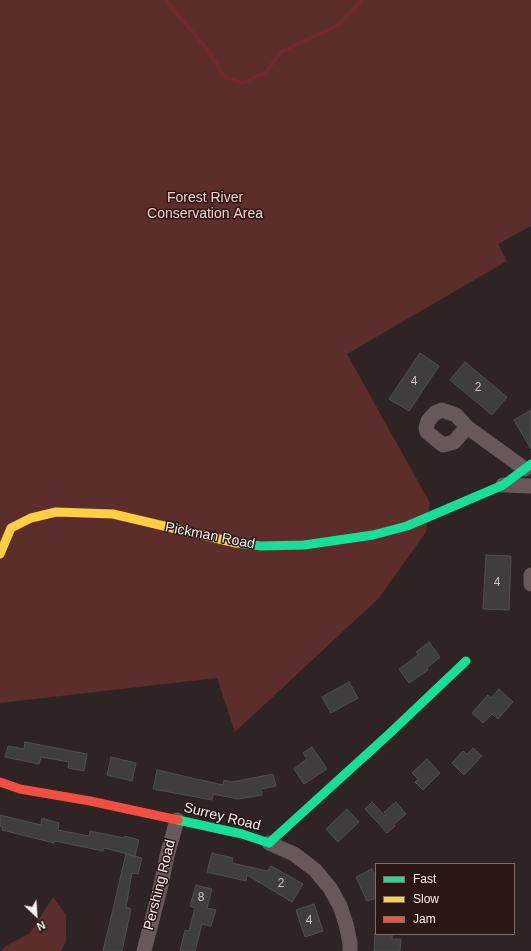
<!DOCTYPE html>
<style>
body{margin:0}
#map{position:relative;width:531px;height:951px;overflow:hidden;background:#2f2424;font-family:Arial,sans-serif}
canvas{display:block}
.legend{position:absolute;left:375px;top:863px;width:140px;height:72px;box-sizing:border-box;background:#291716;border:1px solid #7e6e6c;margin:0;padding:5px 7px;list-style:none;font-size:12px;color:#fdf0ee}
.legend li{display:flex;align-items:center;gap:8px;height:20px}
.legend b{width:20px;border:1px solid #7e6e6c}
.north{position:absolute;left:16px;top:895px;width:40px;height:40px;-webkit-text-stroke:3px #291716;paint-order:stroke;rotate:155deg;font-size:11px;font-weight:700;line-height:16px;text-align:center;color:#fdf0ee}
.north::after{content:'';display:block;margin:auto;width:14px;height:18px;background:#fdf0ee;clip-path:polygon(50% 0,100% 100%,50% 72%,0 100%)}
</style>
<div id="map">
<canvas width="531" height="951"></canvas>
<ul class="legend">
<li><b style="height:5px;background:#16e098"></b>Fast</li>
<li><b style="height:5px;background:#ffcf43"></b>Slow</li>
<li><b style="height:5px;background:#f24e42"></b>Jam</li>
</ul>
<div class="north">N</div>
</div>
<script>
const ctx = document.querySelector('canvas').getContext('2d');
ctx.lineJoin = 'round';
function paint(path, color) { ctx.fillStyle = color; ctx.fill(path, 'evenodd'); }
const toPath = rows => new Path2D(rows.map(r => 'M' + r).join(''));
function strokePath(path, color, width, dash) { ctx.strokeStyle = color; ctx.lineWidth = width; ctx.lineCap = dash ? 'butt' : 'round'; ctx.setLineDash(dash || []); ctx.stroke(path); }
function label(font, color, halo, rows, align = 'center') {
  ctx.font = font + ' Arial,sans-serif'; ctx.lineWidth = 3; ctx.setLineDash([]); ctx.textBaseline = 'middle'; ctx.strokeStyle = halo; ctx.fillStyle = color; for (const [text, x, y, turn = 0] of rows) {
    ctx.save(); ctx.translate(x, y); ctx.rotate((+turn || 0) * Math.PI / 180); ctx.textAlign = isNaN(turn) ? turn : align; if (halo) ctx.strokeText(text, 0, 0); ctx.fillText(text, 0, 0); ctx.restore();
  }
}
paint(toPath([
 [0,0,531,0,531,226,498,244,507,261,347,354,430,503,426,532,379,598,235,732,217,678,0,703],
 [53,897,66,915,66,942,61,951,1,951,6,946,30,933]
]), '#5b2d2b');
strokePath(toPath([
 [167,0,176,13,208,50,224,77,242,83,266,72,281,52,338,25,362,0]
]), '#712a2a', 4);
const building = toPath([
 [420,353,439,366,409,411,389,399,420,353],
 [465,362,507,397,492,415,450,380,465,362],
 [531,410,531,449,514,420,531,410],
 [486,555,511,556,509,610,483,609,486,555],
 [429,642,440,657,427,668,428,670,409,683,399,669,418,655,416,652,429,642],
 [349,682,358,698,331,713,322,697,349,682],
 [499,689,513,702,498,719,492,714,483,723,472,713,488,695,491,698,499,689],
 [25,742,87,754,84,771,68,768,69,762,41,757,39,764,5,757,8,746,24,749,25,742],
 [312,747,327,769,304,784,294,769,307,759,303,753,312,747],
 [473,748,482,756,464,775,452,763,463,751,467,754,473,748],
 [111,757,136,763,132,781,107,775,111,757],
 [427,759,440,773,423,790,415,782,418,779,412,773,427,759],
 [157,770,223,785,224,780,232,782,273,774,276,786,261,789,262,795,238,799,213,794,212,800,153,789,157,770],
 [372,802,385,816,386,815,384,812,396,802,406,814,393,825,395,826,387,833,365,809,372,802],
 [347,809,359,822,338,842,326,829,347,809],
 [0,815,41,825,42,818,59,823,58,830,89,836,90,831,124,838,125,836,139,840,135,856,104,848,103,851,55,841,54,843,2,830,3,827,0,826,0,815],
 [212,853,233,858,232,863,267,871,271,866,303,884,292,902,247,875,246,881,207,872,212,853],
 [126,854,142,858,138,874,132,873,126,907,131,909,122,951,103,951,126,854],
 [372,869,376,877,376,898,367,901,356,877,372,869],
 [196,885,212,889,207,908,216,910,211,926,202,924,195,951,180,951,185,930,189,931,195,908,190,906,196,885],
 [314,904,323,931,305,937,296,910,314,904],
 [375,934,392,934,392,939,401,939,400,951,374,951,375,934]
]);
paint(building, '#3f3e3d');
strokePath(building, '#50504f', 1);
strokePath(toPath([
 [467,427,454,442,443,445,427,432,426,428,428,421,435,413,442,410,456,415,467,427,525,469],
 [503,485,531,486],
 [531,575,531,584],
 [269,843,294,854,315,870,330,888,340,906,346,924,350,943,350,951],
 [144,951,161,885,167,856,177,820]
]), '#665958', 15);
strokePath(toPath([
 [236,543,261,546,304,545,373,535,407,526,503,485,531,464],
 [178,820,242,834,269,843,389,734,466,661]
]), '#16e098', 9);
strokePath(toPath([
 [0,554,11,528,31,518,56,512,113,514,236,543]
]), '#ffcf43', 9);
strokePath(toPath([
 [0,782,20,789,90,801,178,820]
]), '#f24e42', 9);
label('12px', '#cec4c2', null, [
 ["4",414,382],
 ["2",478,388],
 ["4",497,583],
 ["2",281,884],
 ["8",201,898],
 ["4",309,921]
]);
label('14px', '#fdcdc9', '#291716', [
 ["Forest River",205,198],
 ["Conservation Area",205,214]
]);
label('14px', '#fdf0ee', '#291716', [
 ["Pickman Road",210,536,11],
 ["Surrey Road",222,817,14],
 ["Pershing Road",160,885,-76]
]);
</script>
